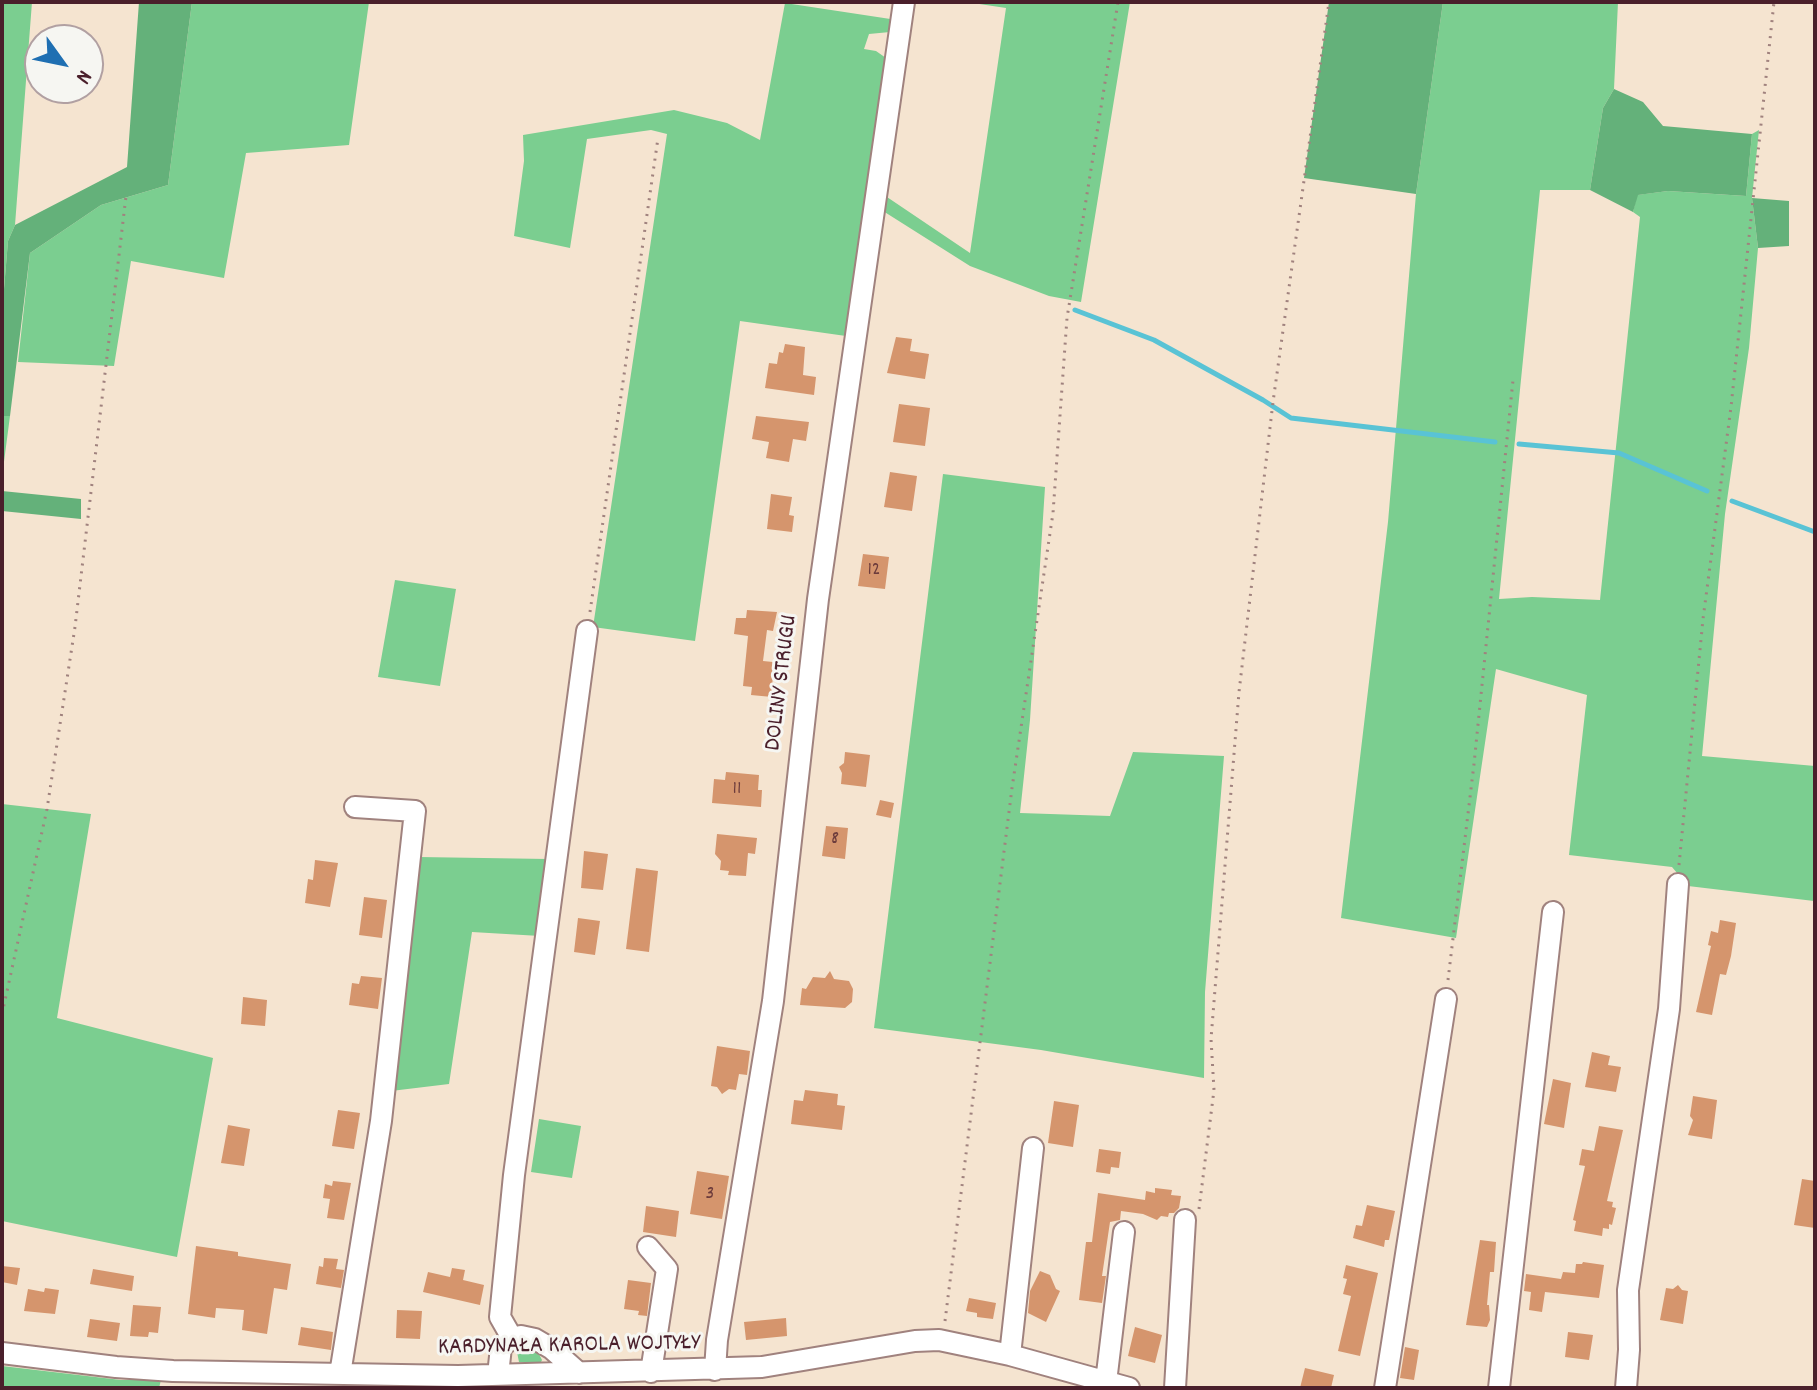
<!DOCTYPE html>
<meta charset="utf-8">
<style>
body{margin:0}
#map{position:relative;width:1817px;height:1390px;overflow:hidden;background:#f5e4d0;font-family:Dekko,sans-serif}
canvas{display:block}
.frame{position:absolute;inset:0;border:4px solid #4a1f2b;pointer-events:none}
.north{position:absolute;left:24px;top:24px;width:80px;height:80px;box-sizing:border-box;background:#f6f6f2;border:2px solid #b1a0a2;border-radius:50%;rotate:123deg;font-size:22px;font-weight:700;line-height:32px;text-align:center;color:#4a1f2b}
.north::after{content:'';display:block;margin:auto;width:28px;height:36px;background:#1f6fb2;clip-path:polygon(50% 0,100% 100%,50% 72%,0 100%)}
</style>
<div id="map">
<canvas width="1817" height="1390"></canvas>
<div class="frame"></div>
<div class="north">N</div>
</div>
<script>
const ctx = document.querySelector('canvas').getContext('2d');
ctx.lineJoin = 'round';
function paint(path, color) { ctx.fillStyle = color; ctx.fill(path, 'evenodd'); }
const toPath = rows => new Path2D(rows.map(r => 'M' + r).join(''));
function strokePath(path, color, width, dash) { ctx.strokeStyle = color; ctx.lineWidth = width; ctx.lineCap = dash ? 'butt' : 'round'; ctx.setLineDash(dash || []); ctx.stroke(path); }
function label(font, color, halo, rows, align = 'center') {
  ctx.font = font + ' Dekko,sans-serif'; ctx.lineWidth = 6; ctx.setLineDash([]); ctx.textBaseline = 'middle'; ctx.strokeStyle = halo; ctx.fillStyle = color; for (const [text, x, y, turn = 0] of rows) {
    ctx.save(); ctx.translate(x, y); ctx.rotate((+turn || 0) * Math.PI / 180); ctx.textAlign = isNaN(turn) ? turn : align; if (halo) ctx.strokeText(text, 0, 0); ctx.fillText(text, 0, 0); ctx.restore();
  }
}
paint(toPath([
 [2,2,32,2,15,225,8,241,2,313],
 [192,2,369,2,349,145,246,153,224,278,131,261,114,366,18,362,30,253,101,205,168,185],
 [966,2,1130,2,1081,302,1049,296,970,266,883,211,884,195,970,253,1006,8],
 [1443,2,1618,2,1614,89,1603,108,1590,190,1540,190,1499,599,1532,597,1600,600,1640,217,1633,212,1637,195,1668,191,1746,196,1752,134,1759,130,1752,198,1758,248,1749,348,1725,514,1702,756,1815,766,1814,901,1688,886,1672,867,1569,855,1587,695,1496,669,1456,938,1341,918,1388,522,1416,194],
 [785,3,897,20,890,32,869,34,864,49,876,51,886,58,853,337,740,321,695,641,593,627,667,134,651,130,587,139,570,248,514,236,524,161,523,135,674,110,727,123,760,140],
 [2,416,10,416,2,477],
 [943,474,1045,487,1030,720,1020,813,1110,816,1133,752,1224,756,1205,992,1204,1078,1041,1050,874,1028],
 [395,580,456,589,440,686,378,677],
 [2,804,91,814,57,1018,213,1058,177,1257,2,1221],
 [419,857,548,859,540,936,472,932,449,1084,391,1091],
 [539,1119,581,1126,572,1178,531,1172],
 [527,1347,539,1354,542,1360,540,1364,519,1362,517,1352],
 [2,1366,121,1380,161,1380,159,1388,2,1388]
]), '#7bce90');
paint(toPath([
 [139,2,192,2,168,185,101,205,30,253,10,416,2,416,2,313,8,241,15,225,127,167],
 [1329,2,1443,2,1416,194,1304,178],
 [1614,89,1643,102,1663,126,1752,134,1746,196,1668,191,1638,195,1633,212,1590,190,1603,108],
 [1752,198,1789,201,1789,246,1758,248],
 [2,491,81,499,81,519,2,511]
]), '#64b17a');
strokePath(toPath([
 [1075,310,1154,340,1263,400,1291,418,1495,442],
 [1519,444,1619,453,1707,491],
 [1732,501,1815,532]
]), '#59c3d5', 5);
paint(toPath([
 [896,337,912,339,910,351,929,354,925,379,887,373],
 [785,344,805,347,803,375,816,377,814,395,765,388,769,363,777,364,779,352,783,353],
 [899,404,930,408,925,446,893,442],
 [756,416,809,422,806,441,793,439,789,462,766,458,769,442,752,439],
 [890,472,917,476,912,511,884,507],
 [771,494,792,497,789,515,794,516,792,532,767,529],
 [863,554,889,557,885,589,858,586],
 [747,610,777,612,773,631,767,630,763,661,773,662,772,697,751,695,752,687,743,686,748,636,734,634,736,618,746,618],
 [845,752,870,755,866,787,841,784,842,773,839,767,844,763],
 [726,772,759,775,758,790,762,790,761,807,712,803,714,779,725,780],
 [880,800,894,803,891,818,876,815],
 [826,826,848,828,845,859,822,856],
 [717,834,757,838,755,854,748,853,746,876,728,875,729,871,720,870,721,861,715,854],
 [584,851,608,854,603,890,581,888],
 [315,860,338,863,330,907,305,903,308,879,313,880],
 [636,868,658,871,649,952,626,949],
 [364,897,387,900,382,938,359,935],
 [578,918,600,921,595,955,574,952],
 [1720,920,1736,923,1731,956,1726,975,1720,974,1712,1015,1696,1012,1711,946,1708,945,1711,931,1718,933],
 [830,971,834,979,849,981,853,989,852,1002,845,1008,800,1005,802,988,806,989,813,977,825,978],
 [361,976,382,978,378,1009,349,1005,352,983,359,984],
 [243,997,267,1000,265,1026,241,1024],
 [717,1046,750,1051,747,1075,739,1074,736,1090,729,1089,722,1094,717,1087,711,1086],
 [1592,1052,1610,1056,1608,1065,1621,1067,1616,1092,1585,1087],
 [1553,1079,1571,1083,1564,1128,1544,1124],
 [805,1090,838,1094,837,1105,845,1106,842,1130,791,1124,794,1100,803,1101],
 [1693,1096,1717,1100,1712,1139,1688,1135,1693,1120,1690,1116],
 [1054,1101,1079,1105,1073,1147,1048,1143],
 [338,1110,360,1113,354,1149,332,1146],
 [228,1125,250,1129,244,1166,221,1163],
 [1599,1126,1623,1130,1607,1201,1613,1202,1612,1207,1616,1208,1612,1225,1609,1224,1609,1229,1603,1228,1602,1236,1574,1231,1576,1221,1573,1220,1585,1166,1579,1165,1582,1149,1594,1151],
 [1099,1149,1121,1152,1119,1168,1111,1167,1110,1174,1096,1172],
 [697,1171,729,1176,722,1219,690,1214],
 [1802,1179,1815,1181,1815,1228,1794,1225],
 [333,1181,351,1183,344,1220,327,1218,330,1199,323,1198,325,1184,332,1186],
 [1155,1188,1172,1190,1171,1195,1181,1196,1179,1208,1174,1213,1169,1213,1168,1217,1161,1216,1157,1220,1143,1214,1121,1211,1120,1220,1110,1222,1102,1276,1106,1276,1102,1303,1079,1300,1086,1242,1092,1242,1098,1193,1145,1200,1146,1191,1155,1193],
 [1367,1205,1395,1211,1389,1240,1385,1240,1384,1247,1353,1238,1356,1225,1362,1226],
 [646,1206,679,1211,676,1237,643,1232],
 [1480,1240,1496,1242,1494,1272,1490,1272,1487,1305,1489,1305,1490,1320,1487,1327,1466,1325],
 [196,1246,238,1252,238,1256,291,1264,287,1290,274,1288,267,1334,242,1330,244,1310,216,1308,215,1318,188,1314],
 [324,1258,338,1259,336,1269,344,1270,341,1288,316,1284,319,1266,323,1267],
 [1583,1262,1604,1265,1599,1298,1545,1292,1542,1312,1529,1310,1531,1292,1524,1291,1526,1274,1561,1279,1563,1272,1575,1273,1576,1264,1582,1264],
 [1346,1265,1378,1273,1360,1356,1338,1351,1351,1296,1343,1294,1347,1279,1343,1278],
 [2,1266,20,1268,17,1285,2,1282],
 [452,1268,465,1270,463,1280,484,1285,480,1305,423,1292,428,1272,450,1277],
 [93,1269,134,1276,132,1291,90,1284],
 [1040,1271,1050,1275,1056,1289,1060,1291,1046,1322,1028,1313,1030,1291],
 [628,1280,651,1283,647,1316,638,1315,639,1311,624,1309],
 [1678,1285,1682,1290,1688,1291,1683,1324,1660,1320,1666,1288,1673,1289],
 [45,1288,59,1290,55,1314,24,1311,28,1289,44,1292],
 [969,1298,996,1303,993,1319,977,1317,977,1313,966,1311],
 [133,1305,161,1307,158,1333,149,1332,148,1337,130,1336],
 [397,1310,422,1311,420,1339,396,1338],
 [786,1318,787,1336,746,1340,744,1322],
 [90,1319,120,1323,117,1341,87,1337],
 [301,1327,333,1332,331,1350,298,1345],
 [1135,1327,1162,1335,1155,1363,1128,1356],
 [1568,1332,1593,1335,1589,1360,1565,1357],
 [1405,1347,1419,1350,1414,1380,1400,1378],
 [1305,1368,1334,1375,1331,1388,1300,1388]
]), '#d5956d');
const minor = toPath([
 [648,1247,667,1269,651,1372],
 [512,1338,500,1317,514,1175,587,631],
 [2,1353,116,1367,173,1371,458,1376,762,1367,915,1341,939,1340,1010,1355,1129,1388],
 [1010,1355,1033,1148],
 [715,1370,717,1340,773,1001,818,599,904,2],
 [340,1374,381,1121,415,811,355,807],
 [498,1375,501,1347,512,1338,521,1336,535,1339,552,1349,579,1373],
 [1106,1382,1124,1232],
 [1175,1388,1185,1220],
 [1385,1388,1446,999],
 [1499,1388,1553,912],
 [1626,1388,1629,1350,1628,1290,1669,1009,1678,884]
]);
strokePath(minor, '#a0827e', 24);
strokePath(toPath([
 [590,612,658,138],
 [1679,865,1703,619,1731,407,1774,2],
 [1448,980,1474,764,1513,380],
 [2,1014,47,809,75,627,126,196],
 [1199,1209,1214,1090,1211,1039,1239,692,1273,402,1329,2],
 [945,1321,1012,788,1053,513,1067,318,1118,2]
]), '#a0827e', 3, [2, 6]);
strokePath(minor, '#fff', 20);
label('20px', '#6d3c3c', null, [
 ["12",874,571],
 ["11",737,790],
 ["8",835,840],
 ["3",710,1195]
]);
label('24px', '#4a1f2b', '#f6f6f2', [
 ["DOLINY STRUGU",783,683,-83],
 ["KARDYNAŁA KAROLA WOJTYŁY",569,1347,-1]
]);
</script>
